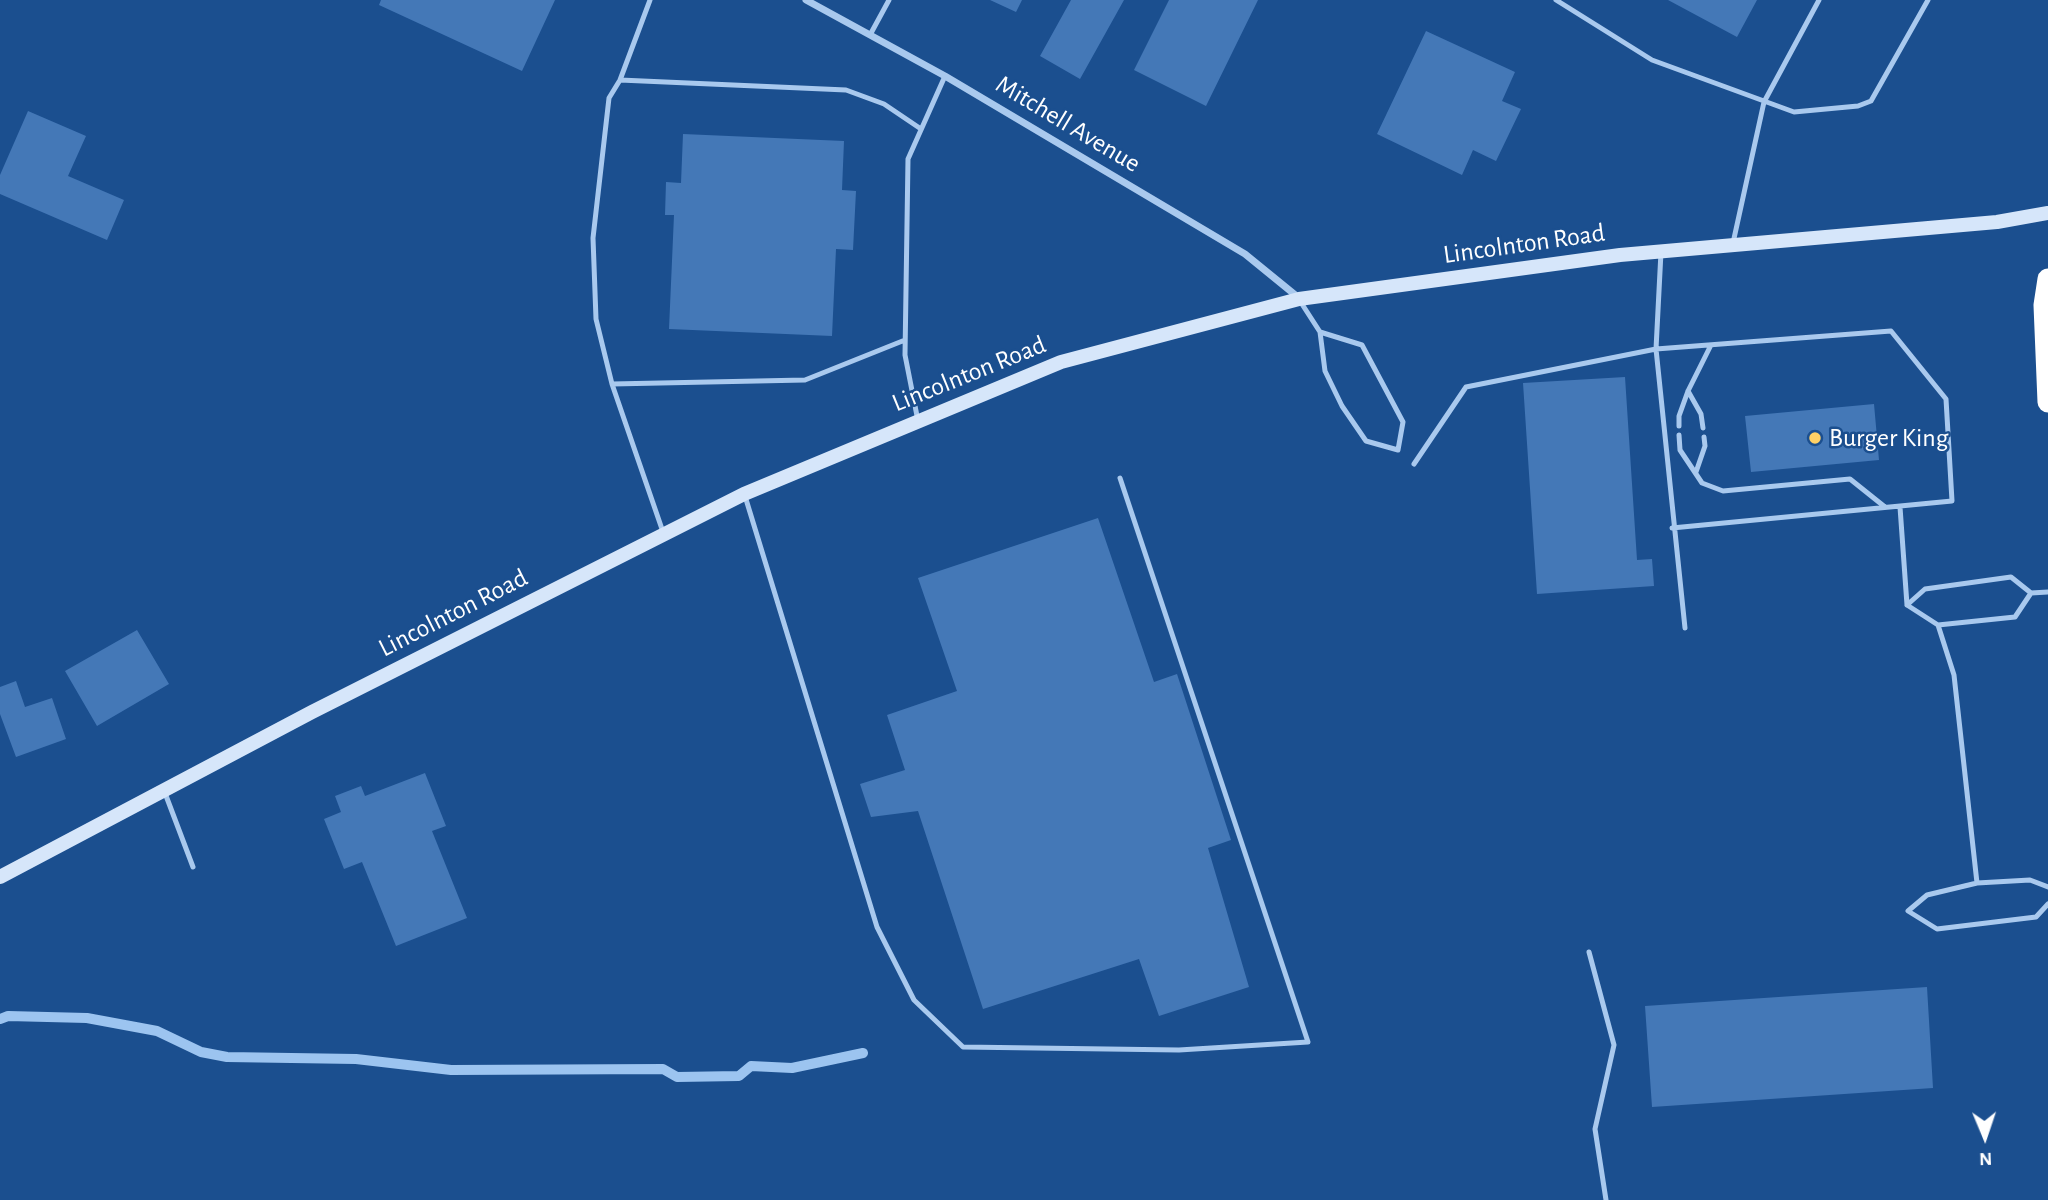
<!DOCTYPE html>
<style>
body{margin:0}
#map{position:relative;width:2048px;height:1200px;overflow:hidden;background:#1b4f8f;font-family:"Alegreya Sans",sans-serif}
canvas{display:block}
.north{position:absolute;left:1950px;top:1102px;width:70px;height:70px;-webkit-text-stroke:5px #1b4f8f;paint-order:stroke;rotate:178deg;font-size:19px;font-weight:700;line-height:28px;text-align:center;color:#fff}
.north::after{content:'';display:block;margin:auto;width:24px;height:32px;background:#fff;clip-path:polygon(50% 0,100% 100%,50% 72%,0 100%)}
</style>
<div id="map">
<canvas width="2048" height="1200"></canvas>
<div class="north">N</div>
</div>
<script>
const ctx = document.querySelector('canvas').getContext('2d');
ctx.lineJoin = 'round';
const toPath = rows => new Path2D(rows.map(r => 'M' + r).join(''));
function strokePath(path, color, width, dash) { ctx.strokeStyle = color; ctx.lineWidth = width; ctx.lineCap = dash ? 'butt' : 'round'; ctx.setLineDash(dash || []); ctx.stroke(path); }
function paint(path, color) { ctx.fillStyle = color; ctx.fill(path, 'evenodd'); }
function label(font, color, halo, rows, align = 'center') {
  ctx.font = font + ' "Alegreya Sans",sans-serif'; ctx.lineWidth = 5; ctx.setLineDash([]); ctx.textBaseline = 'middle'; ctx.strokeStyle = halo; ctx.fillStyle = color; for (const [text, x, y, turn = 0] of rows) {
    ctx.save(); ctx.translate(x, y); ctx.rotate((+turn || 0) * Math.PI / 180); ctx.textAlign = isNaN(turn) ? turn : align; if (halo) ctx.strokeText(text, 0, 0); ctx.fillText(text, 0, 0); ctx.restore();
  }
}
strokePath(toPath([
 [0,1019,8,1016,87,1018,157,1031,201,1052,227,1057,356,1059,451,1070,663,1069,677,1077,739,1076,751,1066,792,1068,863,1053]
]), '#9cc4f0', 10);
paint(toPath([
 [381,0,555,0,522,71,379,5],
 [990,0,1022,0,1016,12],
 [1071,0,1124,0,1080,79,1040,56],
 [1169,0,1258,0,1206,106,1134,70],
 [1668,0,1757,0,1737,37],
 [1426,31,1515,72,1502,101,1521,109,1496,161,1473,150,1462,175,1377,134],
 [28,111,86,136,68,176,124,200,107,240,0,194,0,175],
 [683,134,844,141,842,190,856,191,853,250,836,249,832,336,669,329,674,215,665,215,666,182,681,183],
 [1625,377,1637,560,1652,559,1654,586,1537,594,1523,383],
 [1874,404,1879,460,1751,472,1745,416],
 [1098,518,1154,682,1177,674,1231,840,1208,848,1249,987,1159,1016,1139,959,983,1009,918,811,871,817,860,784,905,770,887,715,957,691,918,578],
 [137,630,169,684,97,726,65,671],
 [16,681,25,707,52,698,66,739,16,757,0,714,0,687],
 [425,773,446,826,432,831,467,918,396,946,362,862,344,869,324,819,341,812,335,796,361,786,365,796],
 [1927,987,1933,1088,1652,1107,1645,1006]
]), '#4478b7');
strokePath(toPath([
 [650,0,620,80,609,98,593,238,596,319,612,384,663,532],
 [1556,0,1652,60,1794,112,1858,106,1871,101,1928,0],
 [870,35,889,0],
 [620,80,846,90,884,104,921,129],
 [1733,243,1764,102,1819,0],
 [1661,252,1656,349,1685,628],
 [1300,301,1320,332,1325,371,1342,406,1366,441,1398,450,1403,422,1362,345,1320,332],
 [612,384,805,380,905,340],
 [1688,391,1701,414,1703,428],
 [918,421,905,355,908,159,945,76],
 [1679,426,1679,416,1688,391,1711,345],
 [1679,435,1680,450,1702,483,1723,491,1850,479,1885,507],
 [1414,464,1466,387,1656,349,1891,331,1946,399,1952,501,1672,528],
 [1696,472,1705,446,1704,437],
 [745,496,877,927,914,1000,963,1047,1179,1050,1308,1042,1120,478],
 [1900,507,1907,605],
 [1907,605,1925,589,2011,577,2031,593,2048,592],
 [1907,605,1938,625,2015,617,2031,593],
 [1938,625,1954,675,1977,883],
 [165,793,193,867],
 [2048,887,2030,880,1977,883,1927,895,1908,911,1937,929,2036,917,2048,904],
 [1589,952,1614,1045,1595,1129,1606,1200]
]), '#a9c9ee', 5);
strokePath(toPath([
 [806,0,945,76,1245,254,1299,298]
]), '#a9c9ee', 7);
strokePath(toPath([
 [0,877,312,712,744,494,1061,362,1299,299,1620,255,1997,222,2048,213]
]), '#d6e6fa', 14);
strokePath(toPath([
 [2048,279,2044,305,2048,402]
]), '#fff', 21);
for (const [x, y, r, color] of [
 [1815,438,7,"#ffd166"]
]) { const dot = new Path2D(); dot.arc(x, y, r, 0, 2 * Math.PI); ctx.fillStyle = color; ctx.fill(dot); strokePath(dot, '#1b4f8f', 2.5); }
label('26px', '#fff', '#1b4f8f', [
 ["Mitchell Avenue",1068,124,31],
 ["Lincolnton Road",1524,244,-8],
 ["Lincolnton Road",969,374,-22],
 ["Lincolnton Road",453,613,-27]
]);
label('26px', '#fff', '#1b4f8f', [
 ["Burger King",1829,438]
], 'left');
</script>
